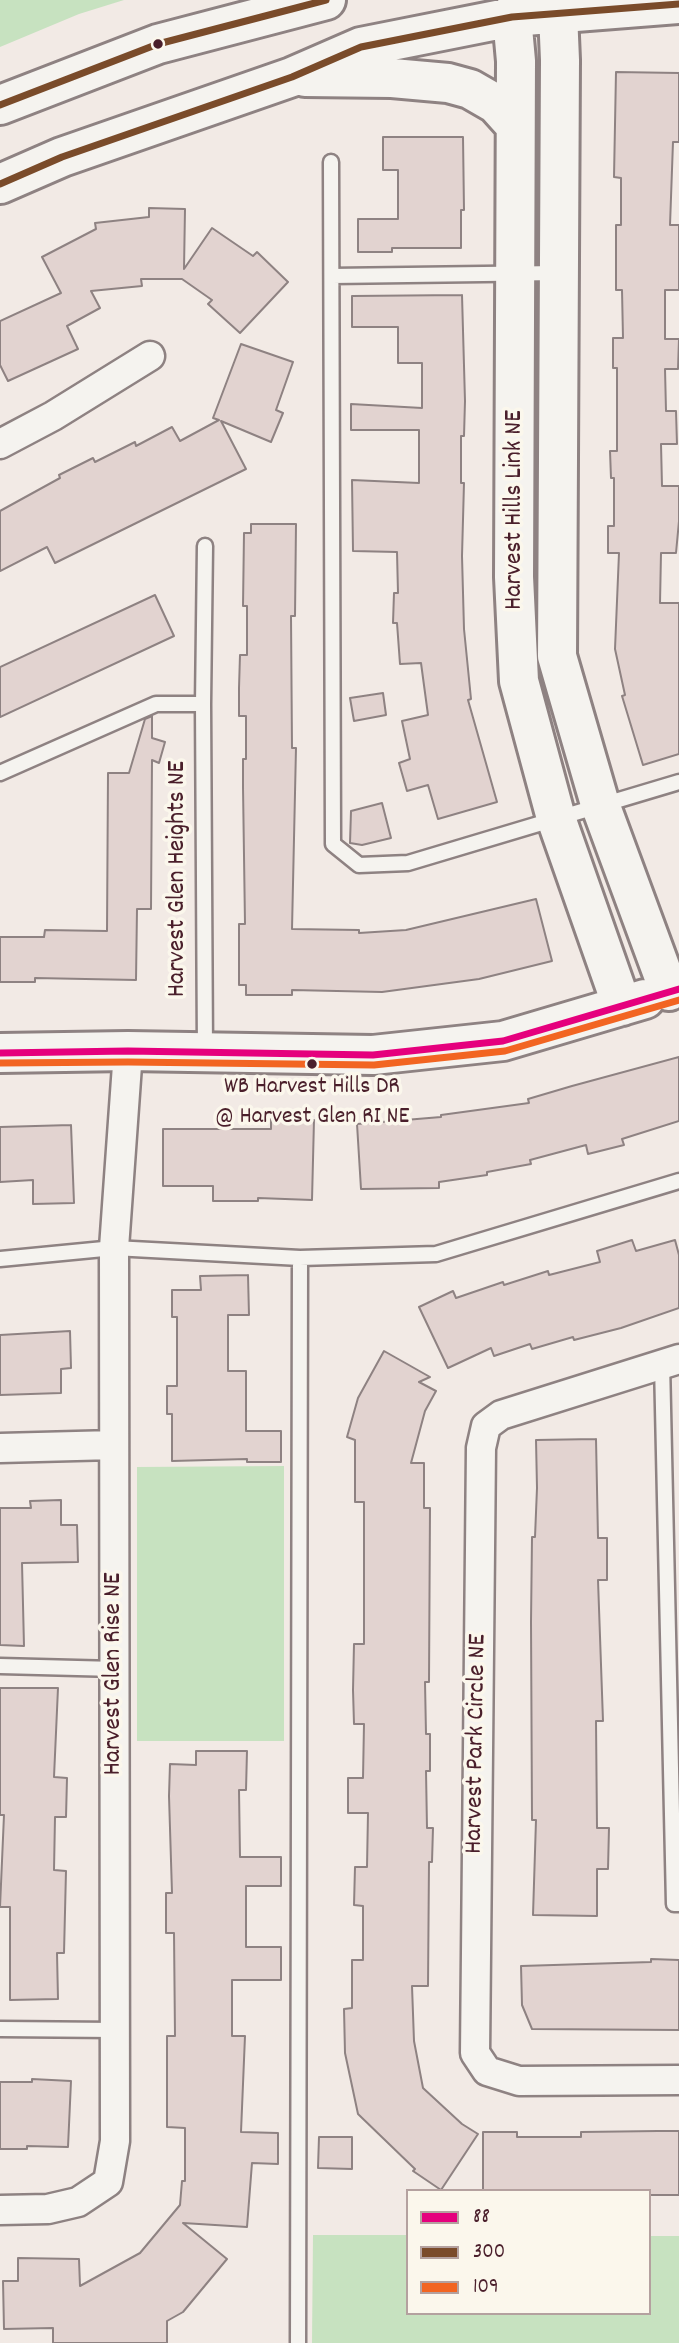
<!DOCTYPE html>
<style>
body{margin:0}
#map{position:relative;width:679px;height:2343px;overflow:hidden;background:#f2eae5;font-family:Dekko,sans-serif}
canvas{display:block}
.legend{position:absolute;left:406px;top:2189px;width:245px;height:126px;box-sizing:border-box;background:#fbf7ec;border:2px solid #b4a19f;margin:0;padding:9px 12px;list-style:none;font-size:21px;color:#4a1f2b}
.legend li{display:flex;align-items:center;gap:14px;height:35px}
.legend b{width:35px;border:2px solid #b4a19f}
</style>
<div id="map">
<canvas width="679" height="2343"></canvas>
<ul class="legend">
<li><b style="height:9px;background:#e5007d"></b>88</li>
<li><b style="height:9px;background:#7a4b2a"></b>300</li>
<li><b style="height:9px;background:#f26522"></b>109</li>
</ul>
</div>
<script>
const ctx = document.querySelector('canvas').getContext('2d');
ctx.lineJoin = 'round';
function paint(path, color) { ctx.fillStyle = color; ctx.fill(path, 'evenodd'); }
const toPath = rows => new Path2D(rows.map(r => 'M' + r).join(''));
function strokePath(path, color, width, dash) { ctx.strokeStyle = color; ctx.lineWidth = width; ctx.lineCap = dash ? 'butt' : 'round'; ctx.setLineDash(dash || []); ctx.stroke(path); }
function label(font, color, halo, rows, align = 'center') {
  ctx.font = font + ' Dekko,sans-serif'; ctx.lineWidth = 7; ctx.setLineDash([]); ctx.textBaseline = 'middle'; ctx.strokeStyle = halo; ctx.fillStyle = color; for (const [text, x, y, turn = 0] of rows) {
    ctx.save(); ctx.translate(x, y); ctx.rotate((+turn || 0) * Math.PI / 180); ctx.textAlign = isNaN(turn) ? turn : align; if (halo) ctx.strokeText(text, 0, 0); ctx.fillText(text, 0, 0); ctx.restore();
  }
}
paint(toPath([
 [0,0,124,0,79,14,0,47],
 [284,1466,284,1741,137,1741,137,1467],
 [313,2235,408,2235,408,2313,649,2313,649,2236,679,2236,679,2343,312,2343]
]), '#c7e2c0');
const building = toPath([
 [616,72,679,73,679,142,673,142,670,225,679,225,679,290,665,290,665,339,679,339,678,369,665,369,666,411,676,411,677,444,661,444,662,486,679,486,679,521,676,553,661,553,660,603,679,603,679,754,643,765,622,696,625,695,615,649,619,553,608,553,608,526,614,526,614,478,611,478,610,451,617,451,617,368,613,368,613,338,623,338,622,290,616,290,616,225,621,225,621,178,614,177,616,72],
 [383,137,463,137,464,210,461,210,461,248,392,248,392,252,358,252,358,219,398,219,398,170,383,170,383,137],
 [149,208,185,209,184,269,212,228,253,256,257,252,288,282,240,333,208,304,212,300,182,279,141,279,142,286,91,291,100,308,67,326,78,349,8,381,0,365,0,321,61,293,42,257,96,229,95,223,149,217,149,208],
 [462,295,465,401,464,436,461,436,461,483,464,483,462,556,464,629,471,699,468,700,497,802,438,819,428,785,407,791,399,763,410,759,402,721,428,715,421,663,400,664,397,623,393,623,394,593,398,593,397,552,353,551,352,480,419,483,419,430,351,430,351,404,422,408,422,363,398,363,398,327,352,327,352,296,462,295],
 [241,344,293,362,276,410,283,413,271,442,221,421,246,469,55,563,47,547,0,571,0,511,60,478,59,475,93,458,95,462,135,442,136,446,172,427,180,441,219,420,213,418,241,344],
 [251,524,296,524,295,616,291,616,292,748,296,748,292,929,359,930,359,933,406,930,536,899,552,961,479,979,382,992,292,990,292,995,246,995,246,985,239,985,239,924,245,924,243,787,243,759,246,759,246,716,239,716,239,688,240,655,247,655,247,606,243,606,244,533,251,533,251,524],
 [155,595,174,636,0,717,0,667,155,595],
 [383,693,386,715,354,721,350,698,383,693],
 [152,716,152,738,165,742,159,763,152,760,151,909,137,909,136,980,35,978,35,982,0,982,0,937,44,937,45,930,107,931,108,773,129,773,145,719,152,716],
 [382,803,391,838,362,845,350,843,351,811,382,803],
 [679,1057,679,1121,622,1139,624,1145,588,1154,586,1145,530,1160,531,1164,487,1172,487,1175,439,1182,439,1188,361,1189,357,1124,441,1117,441,1115,529,1103,528,1099,572,1086,679,1057],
 [271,1119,314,1120,312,1200,258,1198,258,1201,213,1201,213,1186,163,1186,163,1129,271,1129,271,1119],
 [71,1125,74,1203,33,1204,33,1180,0,1182,0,1127,71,1125],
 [632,1240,636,1251,675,1240,679,1255,679,1308,621,1328,574,1340,573,1337,532,1349,530,1344,494,1356,491,1348,448,1368,419,1307,453,1291,456,1298,503,1282,504,1285,548,1271,549,1275,600,1262,597,1251,632,1240],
 [248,1275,249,1315,228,1315,228,1371,246,1371,246,1431,281,1431,281,1462,247,1462,247,1459,172,1461,172,1414,167,1414,167,1386,177,1386,177,1317,172,1317,172,1290,201,1290,200,1276,248,1275],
 [70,1331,71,1368,61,1369,61,1393,0,1395,0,1335,70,1331],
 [384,1351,430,1377,419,1382,436,1391,425,1411,411,1463,424,1463,424,1508,430,1508,429,1682,425,1682,426,1734,430,1734,430,1771,426,1771,427,1828,433,1828,432,1862,429,1862,428,1986,412,1986,414,2041,423,2088,462,2124,478,2134,441,2190,413,2171,415,2169,358,2114,345,2053,344,2009,352,2008,352,1960,363,1960,363,1906,354,1905,355,1867,367,1867,368,1813,348,1813,348,1778,363,1778,364,1724,354,1724,353,1690,354,1644,364,1644,364,1502,355,1502,355,1440,347,1437,358,1398,384,1351],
 [596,1439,598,1538,607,1538,607,1580,598,1580,603,1721,596,1721,597,1828,609,1828,608,1869,597,1869,597,1916,533,1915,536,1820,532,1820,531,1622,532,1537,535,1537,537,1488,536,1440,596,1439],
 [61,1500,61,1525,77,1525,78,1562,22,1563,24,1646,0,1645,0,1508,31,1508,30,1501,61,1500],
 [0,1688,58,1688,54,1777,67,1778,66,1817,55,1817,54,1870,66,1871,64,1953,57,1953,58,1999,10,2000,10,1907,0,1907,4,1815,0,1815,0,1688],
 [196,1751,247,1751,246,1790,239,1790,240,1857,281,1857,281,1886,246,1886,246,1947,281,1947,281,1980,232,1980,232,2036,245,2036,241,2132,278,2133,278,2164,252,2163,247,2227,183,2223,227,2259,183,2312,167,2321,167,2343,53,2343,53,2328,4,2329,3,2281,18,2281,18,2258,79,2259,80,2286,140,2253,180,2205,182,2181,185,2181,185,2128,167,2127,167,2036,175,2036,174,1933,166,1933,166,1893,172,1893,169,1796,170,1764,196,1765,196,1751],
 [651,1959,679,1960,679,2030,532,2029,522,2005,521,1966,651,1962,651,1959],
 [32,2079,71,2081,68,2147,27,2146,27,2149,0,2149,0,2082,32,2082,32,2079],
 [658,2131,679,2131,679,2195,649,2195,649,2191,483,2191,483,2132,517,2132,517,2137,581,2137,581,2132,658,2131],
 [319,2137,352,2137,352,2169,318,2168,319,2137]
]);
paint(building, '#e2d3d0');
strokePath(building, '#8e8282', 2);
const lane = toPath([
 [331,162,333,844,359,865,408,863,679,782],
 [332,276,559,273],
 [0,773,156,704,203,704],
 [205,1052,203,704,205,546],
 [0,1259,114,1248,300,1258,436,1254,679,1181],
 [662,1363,674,1904,679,1904],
 [0,1666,116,1669],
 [0,2029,115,2030],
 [298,2343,300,1258]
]);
const street = toPath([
 [0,444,53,416,150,356],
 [679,1359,501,1415,486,1426,481,1448,475,2053,487,2071,519,2081,679,2080],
 [0,1448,114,1445],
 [0,2210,48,2209,78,2202,108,2182,115,2141,114,1248,128,1051]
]);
const secondary = toPath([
 [519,0,512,17,516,61,514,577,519,681,556,818,622,1006],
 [551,0,558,13,560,60,557,656,600,804,669,991],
 [305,77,392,78,448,83,470,89,496,104,514,124],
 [0,105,158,44,326,0],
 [0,184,62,157,292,77,361,47,512,17,679,4],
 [0,1053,128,1051,373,1055,503,1041,645,999]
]);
strokePath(lane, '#8e8282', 19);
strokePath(street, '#8e8282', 33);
strokePath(secondary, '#8e8282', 44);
strokePath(lane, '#f5f3ef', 14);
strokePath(street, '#f5f3ef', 28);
strokePath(secondary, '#f5f3ef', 38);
strokePath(toPath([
 [0,1053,128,1051,373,1055,503,1041,679,989]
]), '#e5007d', 7);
strokePath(toPath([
 [0,105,158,44,326,0],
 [0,184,62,157,292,77,361,47,512,17,679,4]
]), '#7a4b2a', 7);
strokePath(toPath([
 [0,1063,128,1062,374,1065,505,1051,679,1000]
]), '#f26522', 7);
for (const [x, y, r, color] of [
 [158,44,6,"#4a1f2b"],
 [312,1064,6,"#4a1f2b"]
]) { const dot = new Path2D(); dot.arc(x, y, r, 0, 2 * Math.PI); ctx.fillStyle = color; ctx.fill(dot); strokePath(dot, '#fbf7ec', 2.5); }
label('24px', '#4a1f2b', '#fbf7ec', [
 ["WB Harvest Hills DR",312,1089],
 ["@ Harvest Glen RI NE",312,1119]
]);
label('26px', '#4a1f2b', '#fbf7ec', [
 ["Harvest Hills Link NE",516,510,-90],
 ["Harvest Glen Heights NE",179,879,-90],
 ["Harvest Glen Rise NE",115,1674,-90],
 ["Harvest Park Circle NE",478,1744,-89]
]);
</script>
